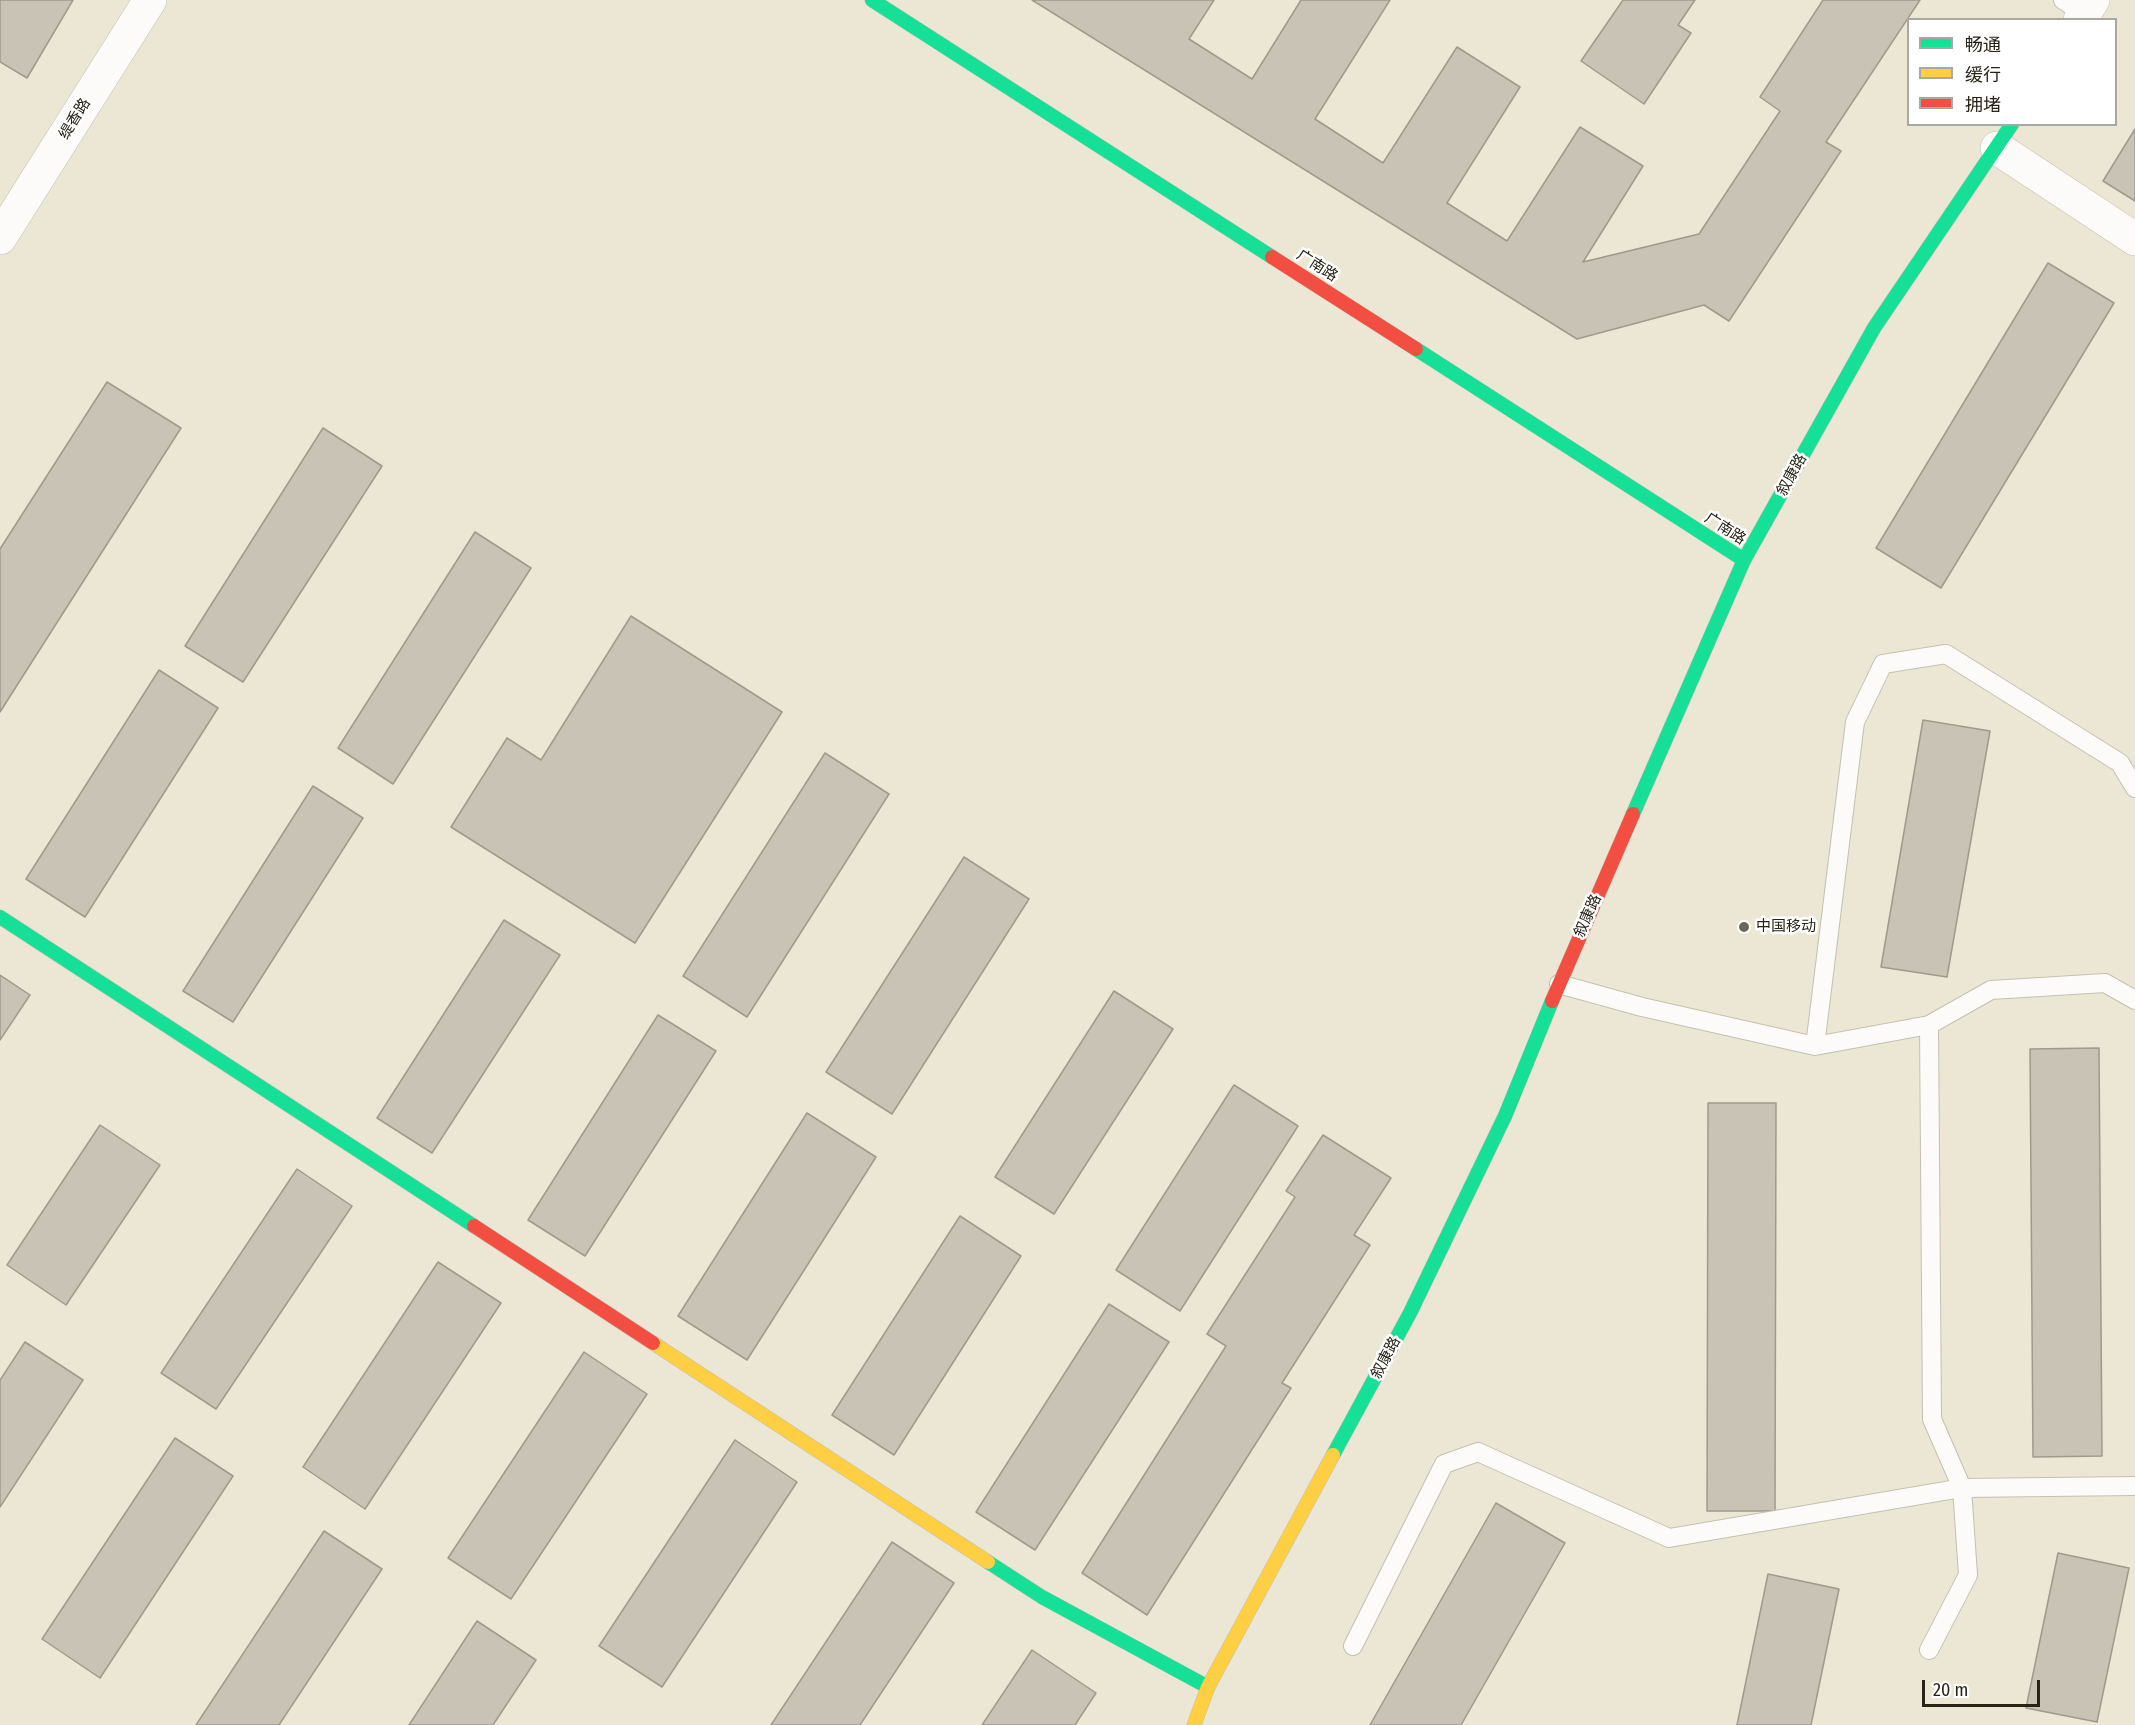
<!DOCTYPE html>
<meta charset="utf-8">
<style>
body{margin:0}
#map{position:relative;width:2135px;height:1725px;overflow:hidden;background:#ece6d4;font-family:"Fira Sans Condensed","Noto Sans SC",sans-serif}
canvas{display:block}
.legend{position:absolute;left:1907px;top:18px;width:210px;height:108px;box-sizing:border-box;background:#fff;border:2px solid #a9a7a2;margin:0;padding:8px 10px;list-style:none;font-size:18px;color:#272316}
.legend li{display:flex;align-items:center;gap:12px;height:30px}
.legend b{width:30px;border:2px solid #a9a7a2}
.scale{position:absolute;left:1922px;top:1680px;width:118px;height:27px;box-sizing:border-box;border:3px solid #272316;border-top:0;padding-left:8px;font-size:18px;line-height:21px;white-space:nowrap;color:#272316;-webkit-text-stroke:4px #fff;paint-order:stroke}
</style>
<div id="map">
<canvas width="2135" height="1725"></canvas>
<ul class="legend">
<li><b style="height:8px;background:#16e098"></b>畅通</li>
<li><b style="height:8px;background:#ffcf43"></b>缓行</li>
<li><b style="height:8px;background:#f24e42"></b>拥堵</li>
</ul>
<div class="scale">20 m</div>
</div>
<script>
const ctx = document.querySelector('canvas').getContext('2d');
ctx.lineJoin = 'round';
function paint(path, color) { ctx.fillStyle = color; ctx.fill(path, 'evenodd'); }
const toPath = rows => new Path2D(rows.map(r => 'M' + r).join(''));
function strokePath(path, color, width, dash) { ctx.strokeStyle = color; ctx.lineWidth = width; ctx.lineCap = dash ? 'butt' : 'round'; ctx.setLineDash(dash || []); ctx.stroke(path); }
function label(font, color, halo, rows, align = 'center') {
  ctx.font = font + ' "Fira Sans Condensed","Noto Sans SC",sans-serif'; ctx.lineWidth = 5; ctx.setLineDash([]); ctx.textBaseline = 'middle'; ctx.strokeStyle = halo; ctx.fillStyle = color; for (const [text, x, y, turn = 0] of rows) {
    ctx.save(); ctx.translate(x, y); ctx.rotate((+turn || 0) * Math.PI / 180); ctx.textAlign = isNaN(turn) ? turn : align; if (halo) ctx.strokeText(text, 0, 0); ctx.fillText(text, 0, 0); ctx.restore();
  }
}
const building = toPath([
 [0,0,73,0,27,78,0,62,0,0],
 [1032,0,1214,0,1189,39,1252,79,1301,0,1390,0,1315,119,1383,163,1457,47,1520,87,1447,203,1507,241,1580,127,1643,166,1583,262,1699,234,1780,111,1760,97,1823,0,1920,0,1826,142,1841,151,1729,321,1704,305,1577,339,1032,0],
 [1623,0,1695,0,1678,25,1691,33,1644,104,1581,61,1623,0],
 [2135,129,2135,201,2103,181,2135,129],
 [2048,263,2114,303,1941,588,1876,548,2048,263],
 [107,382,181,428,0,712,0,549,107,382],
 [323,428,382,466,243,682,185,646,323,428],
 [475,532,531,568,393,784,338,748,475,532],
 [631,616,782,712,635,943,451,827,507,738,541,760,631,616],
 [159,670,218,708,85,917,26,879,159,670],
 [1923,720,1990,731,1947,977,1881,967,1923,720],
 [825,753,889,794,747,1017,683,976,825,753],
 [313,786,363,818,233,1022,183,991,313,786],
 [964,857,1029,899,892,1114,826,1072,964,857],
 [504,920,560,955,432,1153,377,1118,504,920],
 [0,975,30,995,0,1040,0,975],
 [1114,991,1173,1029,1054,1214,995,1177,1114,991],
 [658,1015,716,1051,585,1256,528,1220,658,1015],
 [2099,1048,2102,1456,2033,1457,2030,1049,2099,1048],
 [1234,1085,1298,1126,1180,1311,1116,1270,1234,1085],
 [1708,1103,1776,1103,1775,1511,1707,1511,1708,1103],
 [807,1113,876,1157,747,1360,678,1316,807,1113],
 [100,1125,160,1165,66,1305,7,1265,100,1125],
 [1323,1135,1391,1178,1354,1235,1370,1245,1282,1383,1291,1388,1147,1615,1082,1573,1226,1346,1207,1334,1295,1197,1286,1191,1323,1135],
 [297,1169,352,1206,216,1409,161,1373,297,1169],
 [960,1216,1021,1256,894,1455,832,1415,960,1216],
 [438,1262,501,1303,365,1509,303,1467,438,1262],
 [1109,1304,1169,1342,1035,1550,976,1512,1109,1304],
 [25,1342,83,1380,0,1507,0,1380,25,1342],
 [584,1352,647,1394,511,1599,448,1558,584,1352],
 [175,1438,233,1476,100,1678,42,1639,175,1438],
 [735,1440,797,1482,662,1687,599,1646,735,1440],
 [1496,1503,1565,1543,1461,1725,1370,1725,1496,1503],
 [324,1531,382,1569,279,1725,196,1725,324,1531],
 [892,1542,954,1583,860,1725,771,1725,892,1542],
 [2058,1553,2129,1568,2097,1722,2026,1708,2058,1553],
 [1768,1574,1839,1589,1811,1725,1737,1725,1768,1574],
 [477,1621,536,1660,493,1725,409,1725,477,1621],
 [1032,1650,1096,1693,1075,1725,982,1725,1032,1650]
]);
paint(building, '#c8c3b4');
strokePath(building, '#9f9a8c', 1.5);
const lane = toPath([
 [2063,0,2084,14],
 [1559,984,1642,1007,1815,1046,1929,1025,1991,990,2105,983,2135,1000],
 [1815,1046,1855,722,1883,664,1946,654,2120,763,2135,788],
 [1353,1646,1444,1464,1478,1452,1669,1538,1962,1488,2135,1486],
 [1929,1650,1968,1575,1962,1488,1932,1419,1929,1025]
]);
const street = toPath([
 [2080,20,2093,0],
 [1997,148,2135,239],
 [0,238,150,0]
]);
const fast = toPath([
 [872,0,1272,257],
 [1416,349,1744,560],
 [1633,814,1744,560,1874,328,2012,124],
 [0,917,474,1226],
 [1333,1455,1410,1313,1505,1116,1552,1001],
 [988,1562,1042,1597,1208,1687]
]);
const slow = toPath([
 [653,1343,988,1562],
 [1194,1725,1208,1687,1333,1455]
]);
const jam = toPath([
 [1272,257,1416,349],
 [1552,1001,1633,814],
 [474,1226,653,1343]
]);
strokePath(lane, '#c5c0b1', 20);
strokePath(street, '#c5c0b1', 34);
strokePath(fast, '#c5c0b1', 15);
strokePath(slow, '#c5c0b1', 15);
strokePath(jam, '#c5c0b1', 15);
strokePath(lane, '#fcfbf9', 18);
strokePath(street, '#fcfbf9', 33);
strokePath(fast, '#16e098', 14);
strokePath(slow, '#ffcf43', 14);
strokePath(jam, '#f24e42', 14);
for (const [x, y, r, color] of [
 [1744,927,6,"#6c6758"]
]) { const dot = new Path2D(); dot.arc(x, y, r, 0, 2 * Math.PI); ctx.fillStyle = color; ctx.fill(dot); strokePath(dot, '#fff', 2); }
label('15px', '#272316', '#fff', [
 ["缇香路",75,119,-58],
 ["广南路",1317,266,33],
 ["叙康路",1792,475,-61],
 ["广南路",1725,529,33],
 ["叙康路",1588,916,-66],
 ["叙康路",1386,1358,-62]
]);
label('15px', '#272316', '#fff', [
 ["中国移动",1756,927]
], 'left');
</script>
